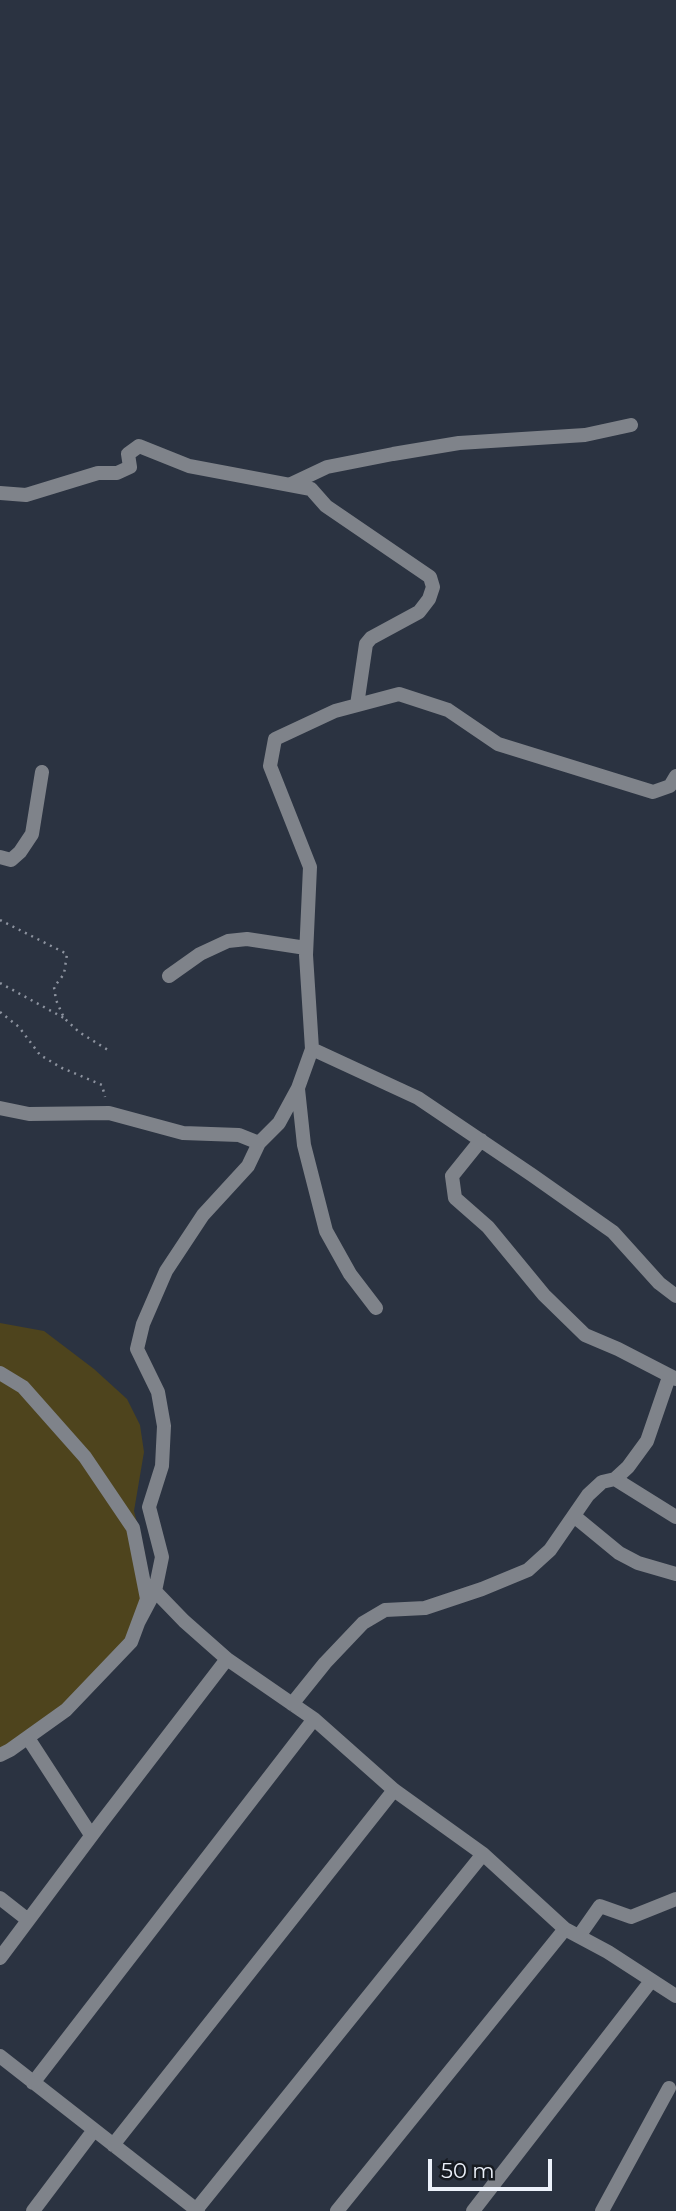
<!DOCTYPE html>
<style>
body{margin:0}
#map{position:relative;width:676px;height:2211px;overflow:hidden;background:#2b3341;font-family:Montserrat,sans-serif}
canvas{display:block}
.scale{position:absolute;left:428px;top:2159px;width:124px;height:32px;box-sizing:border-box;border:4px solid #ecf1fa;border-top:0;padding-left:9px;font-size:21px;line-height:24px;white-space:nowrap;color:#ecf1fa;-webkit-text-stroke:5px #171b21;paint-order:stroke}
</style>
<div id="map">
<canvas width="676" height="2211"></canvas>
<div class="scale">50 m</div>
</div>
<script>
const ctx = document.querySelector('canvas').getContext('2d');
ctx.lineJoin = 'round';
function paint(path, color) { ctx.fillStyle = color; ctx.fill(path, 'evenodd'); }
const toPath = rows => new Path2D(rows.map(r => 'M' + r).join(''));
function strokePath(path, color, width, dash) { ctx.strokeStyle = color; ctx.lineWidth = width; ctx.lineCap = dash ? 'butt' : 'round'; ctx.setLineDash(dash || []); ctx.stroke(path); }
paint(toPath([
 [0,1323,44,1331,94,1369,127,1399,140,1425,144,1452,134,1511,145,1554,147,1599,131,1642,66,1710,0,1755]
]), '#4e441d');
strokePath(toPath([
 [0,920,67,954,64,974,54,987,56,1000,64,1018,79,1032,108,1050],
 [0,983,64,1018],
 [0,1012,19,1027,40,1055,62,1068,102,1085,105,1097]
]), '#8d939f', 2.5, [2, 5]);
strokePath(toPath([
 [291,484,327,467,393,454,459,443,585,435,631,425],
 [0,493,26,495,98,473,117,473,130,467,128,454,139,446,189,466,311,489,326,506,430,577,433,587,429,599,419,612,371,638,366,644,357,705],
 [0,857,11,860,20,852,32,834,42,772],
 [169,976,200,954,228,941,247,939,306,948],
 [312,1049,418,1098,532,1175,613,1232,659,1283,676,1296],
 [298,1089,304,1145,326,1231,350,1274,376,1308],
 [0,1108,29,1114,109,1113,183,1133,239,1135,259,1143],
 [481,1140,452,1176,455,1198,488,1227,544,1295,585,1335,618,1349,676,1379],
 [0,1373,23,1387,85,1457,133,1528,147,1599,131,1642,66,1710,10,1750,0,1755],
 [615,1479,676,1517],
 [574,1516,619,1553,638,1563,676,1574],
 [155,1591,184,1621,227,1659,314,1719,394,1790,483,1854,565,1929,608,1952,676,1996],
 [138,1623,155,1591,162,1557,149,1507,162,1466,164,1426,158,1392,137,1349,143,1324,166,1271,203,1215,248,1166,259,1143,279,1123,298,1088,312,1049,306,955,310,867,270,766,275,739,335,711,399,694,448,710,498,744,653,792,670,786,676,776],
 [292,1704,325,1663,363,1623,385,1610,425,1608,482,1589,528,1570,550,1550,588,1495,602,1482,615,1479,628,1467,647,1441,669,1377],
 [28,1738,91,1835],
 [0,1898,28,1920],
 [579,1936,600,1906,631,1917,676,1899],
 [0,1958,101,1823,227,1659],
 [0,2056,198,2211],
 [33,2083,314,1719],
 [113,2145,394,1790],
 [196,2210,483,1854],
 [33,2211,94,2130],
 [337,2211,565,1929],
 [473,2211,651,1981],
 [602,2211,669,2088]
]), '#7f838a', 14);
</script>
